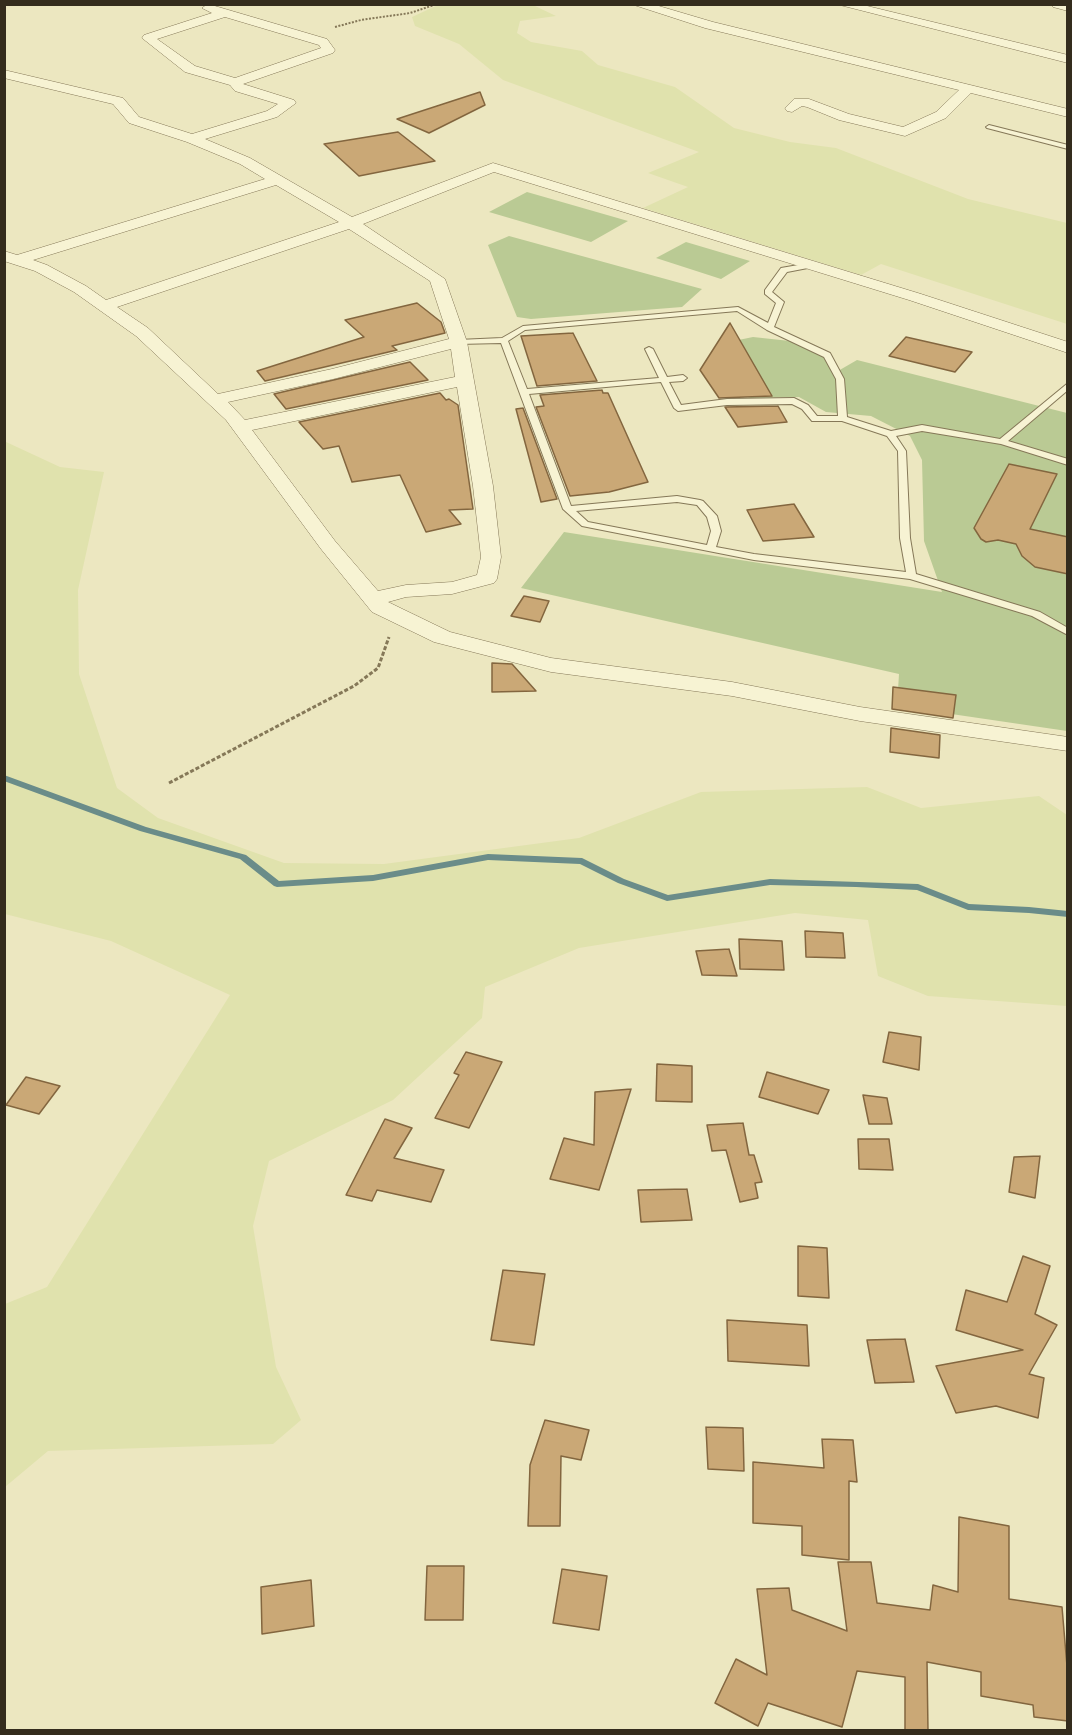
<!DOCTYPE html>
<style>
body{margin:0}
#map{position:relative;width:1072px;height:1735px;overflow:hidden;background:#ece7c0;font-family:Spectral,serif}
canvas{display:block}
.frame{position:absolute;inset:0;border:6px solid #342c1d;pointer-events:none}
</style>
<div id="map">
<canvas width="1072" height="1735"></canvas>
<div class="frame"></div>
</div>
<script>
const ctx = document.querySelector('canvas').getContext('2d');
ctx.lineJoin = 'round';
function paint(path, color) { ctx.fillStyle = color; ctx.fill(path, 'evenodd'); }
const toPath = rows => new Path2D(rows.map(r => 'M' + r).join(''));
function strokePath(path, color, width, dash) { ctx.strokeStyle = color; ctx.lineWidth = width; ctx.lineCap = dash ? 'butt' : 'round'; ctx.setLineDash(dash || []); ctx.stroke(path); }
paint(toPath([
 [440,4,533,5,556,16,520,21,517,33,531,42,582,51,598,65,675,87,734,128,790,142,836,148,968,199,1067,223,1067,324,881,264,861,275,643,208,688,187,648,173,699,152,503,80,459,44,415,26,412,17],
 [4,441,60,467,104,472,78,590,79,674,117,788,158,818,284,863,384,864,579,838,701,792,867,787,921,808,1039,796,1067,815,1067,1006,928,996,878,976,868,920,795,913,579,948,485,987,482,1018,393,1100,269,1161,253,1226,276,1367,301,1420,273,1444,48,1451,5,1487,5,1304,47,1287,230,995,111,941,5,914]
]), '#e0e2ad');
paint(toPath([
 [527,192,628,221,591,242,489,212],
 [509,236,702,289,682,307,531,319,517,317,488,245],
 [686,242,750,261,721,279,656,258],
 [753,337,799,342,829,357,838,371,857,360,1067,413,1067,731,897,706,899,674,521,588,564,532,942,592,924,541,922,460,910,436,871,416,826,412,799,397,751,398,727,392,719,344]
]), '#baca94');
paint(toPath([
 [4,775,146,827,246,855,279,881,373,875,488,854,582,858,624,879,668,895,770,879,918,884,969,904,1029,907,1068,911,1068,917,1029,913,968,910,917,890,856,887,770,885,667,901,618,883,580,864,488,860,373,881,277,887,274,886,240,859,140,831,4,781,4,775]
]), '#6a8c89');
const building = toPath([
 [480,92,485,105,429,133,397,119,480,92],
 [398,132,435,161,359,176,324,144,398,132],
 [417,303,441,322,445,333,392,346,397,350,265,381,257,371,364,337,345,320,417,303],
 [730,323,772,396,719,398,700,370,730,323],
 [573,333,597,381,537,386,521,336,573,333],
 [906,337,972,352,955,372,889,356,906,337],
 [410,362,428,380,286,409,274,394,410,362],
 [602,390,603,393,608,393,648,482,609,492,570,496,536,407,544,406,540,395,602,390],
 [440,393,446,400,449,399,458,405,473,509,449,510,461,524,426,532,400,475,352,482,339,446,323,449,299,422,440,393],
 [778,406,787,422,738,427,725,407,778,406],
 [523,408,557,499,541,502,516,409,523,408],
 [1009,464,1057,474,1030,529,1068,537,1068,574,1035,567,1022,556,1016,544,998,540,986,542,981,539,974,528,1009,464],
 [794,504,814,537,763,541,747,510,794,504],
 [524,596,549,601,540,622,511,616,524,596],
 [492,663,512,664,536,691,492,692,492,663],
 [893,687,956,695,953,718,892,709,893,687],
 [891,728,940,735,939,758,890,752,891,728],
 [805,931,843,933,845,958,806,957,805,931],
 [739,939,782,941,784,970,740,969,739,939],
 [729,949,737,976,702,975,696,951,729,949],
 [889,1032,921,1037,919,1070,883,1062,889,1032],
 [466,1052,502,1062,469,1128,435,1118,459,1075,454,1073,466,1052],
 [657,1064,692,1066,692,1102,656,1101,657,1064],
 [767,1072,829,1090,818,1114,759,1097,767,1072],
 [26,1077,60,1086,39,1114,6,1105,26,1077],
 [631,1089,599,1190,550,1179,564,1138,594,1145,595,1092,631,1089],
 [863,1095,887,1098,892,1124,869,1124,863,1095],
 [385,1119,412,1128,394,1158,444,1170,431,1202,377,1190,372,1201,346,1195,385,1119],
 [743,1123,749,1155,754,1155,762,1182,755,1183,758,1198,740,1202,726,1150,712,1151,707,1125,743,1123],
 [858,1139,889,1139,893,1170,859,1169,858,1139],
 [1040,1156,1035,1198,1009,1192,1014,1157,1040,1156],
 [687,1189,692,1220,641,1222,638,1190,687,1189],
 [798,1246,827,1248,829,1298,798,1296,798,1246],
 [1023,1256,1050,1266,1035,1314,1057,1325,1029,1374,1044,1378,1038,1418,996,1406,956,1413,936,1366,1023,1350,956,1330,966,1290,1007,1302,1023,1256],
 [503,1270,545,1274,534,1345,491,1340,503,1270],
 [727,1320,807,1325,809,1366,728,1361,727,1320],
 [905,1339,914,1382,875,1383,867,1340,905,1339],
 [545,1420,589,1430,581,1460,561,1456,560,1526,528,1526,530,1465,545,1420],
 [706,1427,743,1428,744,1471,708,1469,706,1427],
 [822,1439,853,1440,857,1482,849,1481,849,1560,802,1555,802,1526,753,1523,753,1462,824,1468,822,1439],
 [959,1517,1009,1526,1009,1599,1062,1607,1068,1678,1068,1721,1034,1717,1033,1705,981,1696,981,1672,927,1662,928,1731,905,1731,905,1677,857,1671,842,1727,768,1703,758,1726,715,1703,736,1659,767,1675,757,1589,789,1588,792,1610,847,1631,838,1562,871,1562,877,1603,930,1610,933,1585,958,1592,959,1517],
 [427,1566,464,1566,463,1620,425,1620,427,1566],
 [562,1569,607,1576,599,1630,553,1623,562,1569],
 [311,1580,314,1626,262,1634,261,1587,311,1580]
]);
paint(building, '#caa876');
strokePath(building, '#83663f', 1.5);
const service = toPath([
 [989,125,1068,145,1068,149,987,128,986,127,989,125],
 [810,263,814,265,813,267,787,272,772,292,784,302,774,327,830,353,844,379,847,417,891,431,922,425,1000,439,1068,383,1068,390,1008,441,1068,459,1068,465,1001,444,922,431,896,436,906,451,910,538,916,574,1040,612,1068,628,1068,635,1032,616,910,579,754,560,582,526,563,509,501,343,458,344,454,342,458,340,502,338,523,326,738,307,768,323,776,303,765,294,765,290,781,268,810,263],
 [737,311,767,330,824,357,836,379,838,416,817,416,808,405,794,398,727,399,681,405,669,382,683,381,687,378,683,375,667,377,653,349,649,347,645,349,659,378,527,389,508,341,525,330,737,311],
 [661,382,674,408,678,411,727,405,792,404,802,409,812,421,842,421,887,436,898,451,900,538,906,572,754,554,716,547,721,531,717,516,703,501,700,500,677,496,571,506,529,394,661,382],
 [677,502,697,505,707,517,711,531,707,545,588,522,576,511,677,502]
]);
const minor = toPath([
 [208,4,327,39,335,50,333,53,243,84,294,100,296,103,277,117,205,139,250,158,352,217,493,163,921,294,1068,342,1068,353,909,300,494,172,363,224,445,279,467,342,493,486,501,557,497,579,494,583,452,594,406,597,388,602,450,632,551,658,732,682,860,707,1068,737,1068,751,860,721,732,696,551,672,434,642,372,612,321,549,226,420,136,336,74,292,35,271,4,261,4,251,17,255,265,179,240,164,187,142,129,123,113,104,4,78,4,70,123,98,139,117,192,134,267,111,278,104,235,91,230,85,185,72,142,38,144,35,212,13,202,8,208,4],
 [225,17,319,45,321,48,235,78,195,66,157,39,225,17],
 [276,185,339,222,106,300,86,286,47,265,33,260,276,185],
 [349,229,430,281,449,339,332,369,218,394,148,328,117,307,349,229],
 [451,349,455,377,245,420,228,402,333,379,451,349],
 [457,387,473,486,481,557,477,575,452,582,406,585,378,591,335,541,252,430,457,387],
 [631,4,652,4,713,22,1068,109,1068,117,971,93,946,118,905,136,839,120,807,107,802,106,792,112,787,111,785,108,794,99,809,99,849,114,903,127,936,112,959,90,705,28,631,4],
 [836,4,859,4,1068,55,1068,63,836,4],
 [1051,4,1068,4,1068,11,1053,7,1051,4]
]);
strokePath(service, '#857858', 2);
strokePath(minor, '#857858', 1);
strokePath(toPath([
 [335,27,361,20,410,13,437,4]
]), '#857858', 2, [2, 1.5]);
strokePath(toPath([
 [169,783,354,686,378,668,389,637]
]), '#857858', 3, [4, 2]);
paint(service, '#f7f3d3');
paint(minor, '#f7f3d3');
</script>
